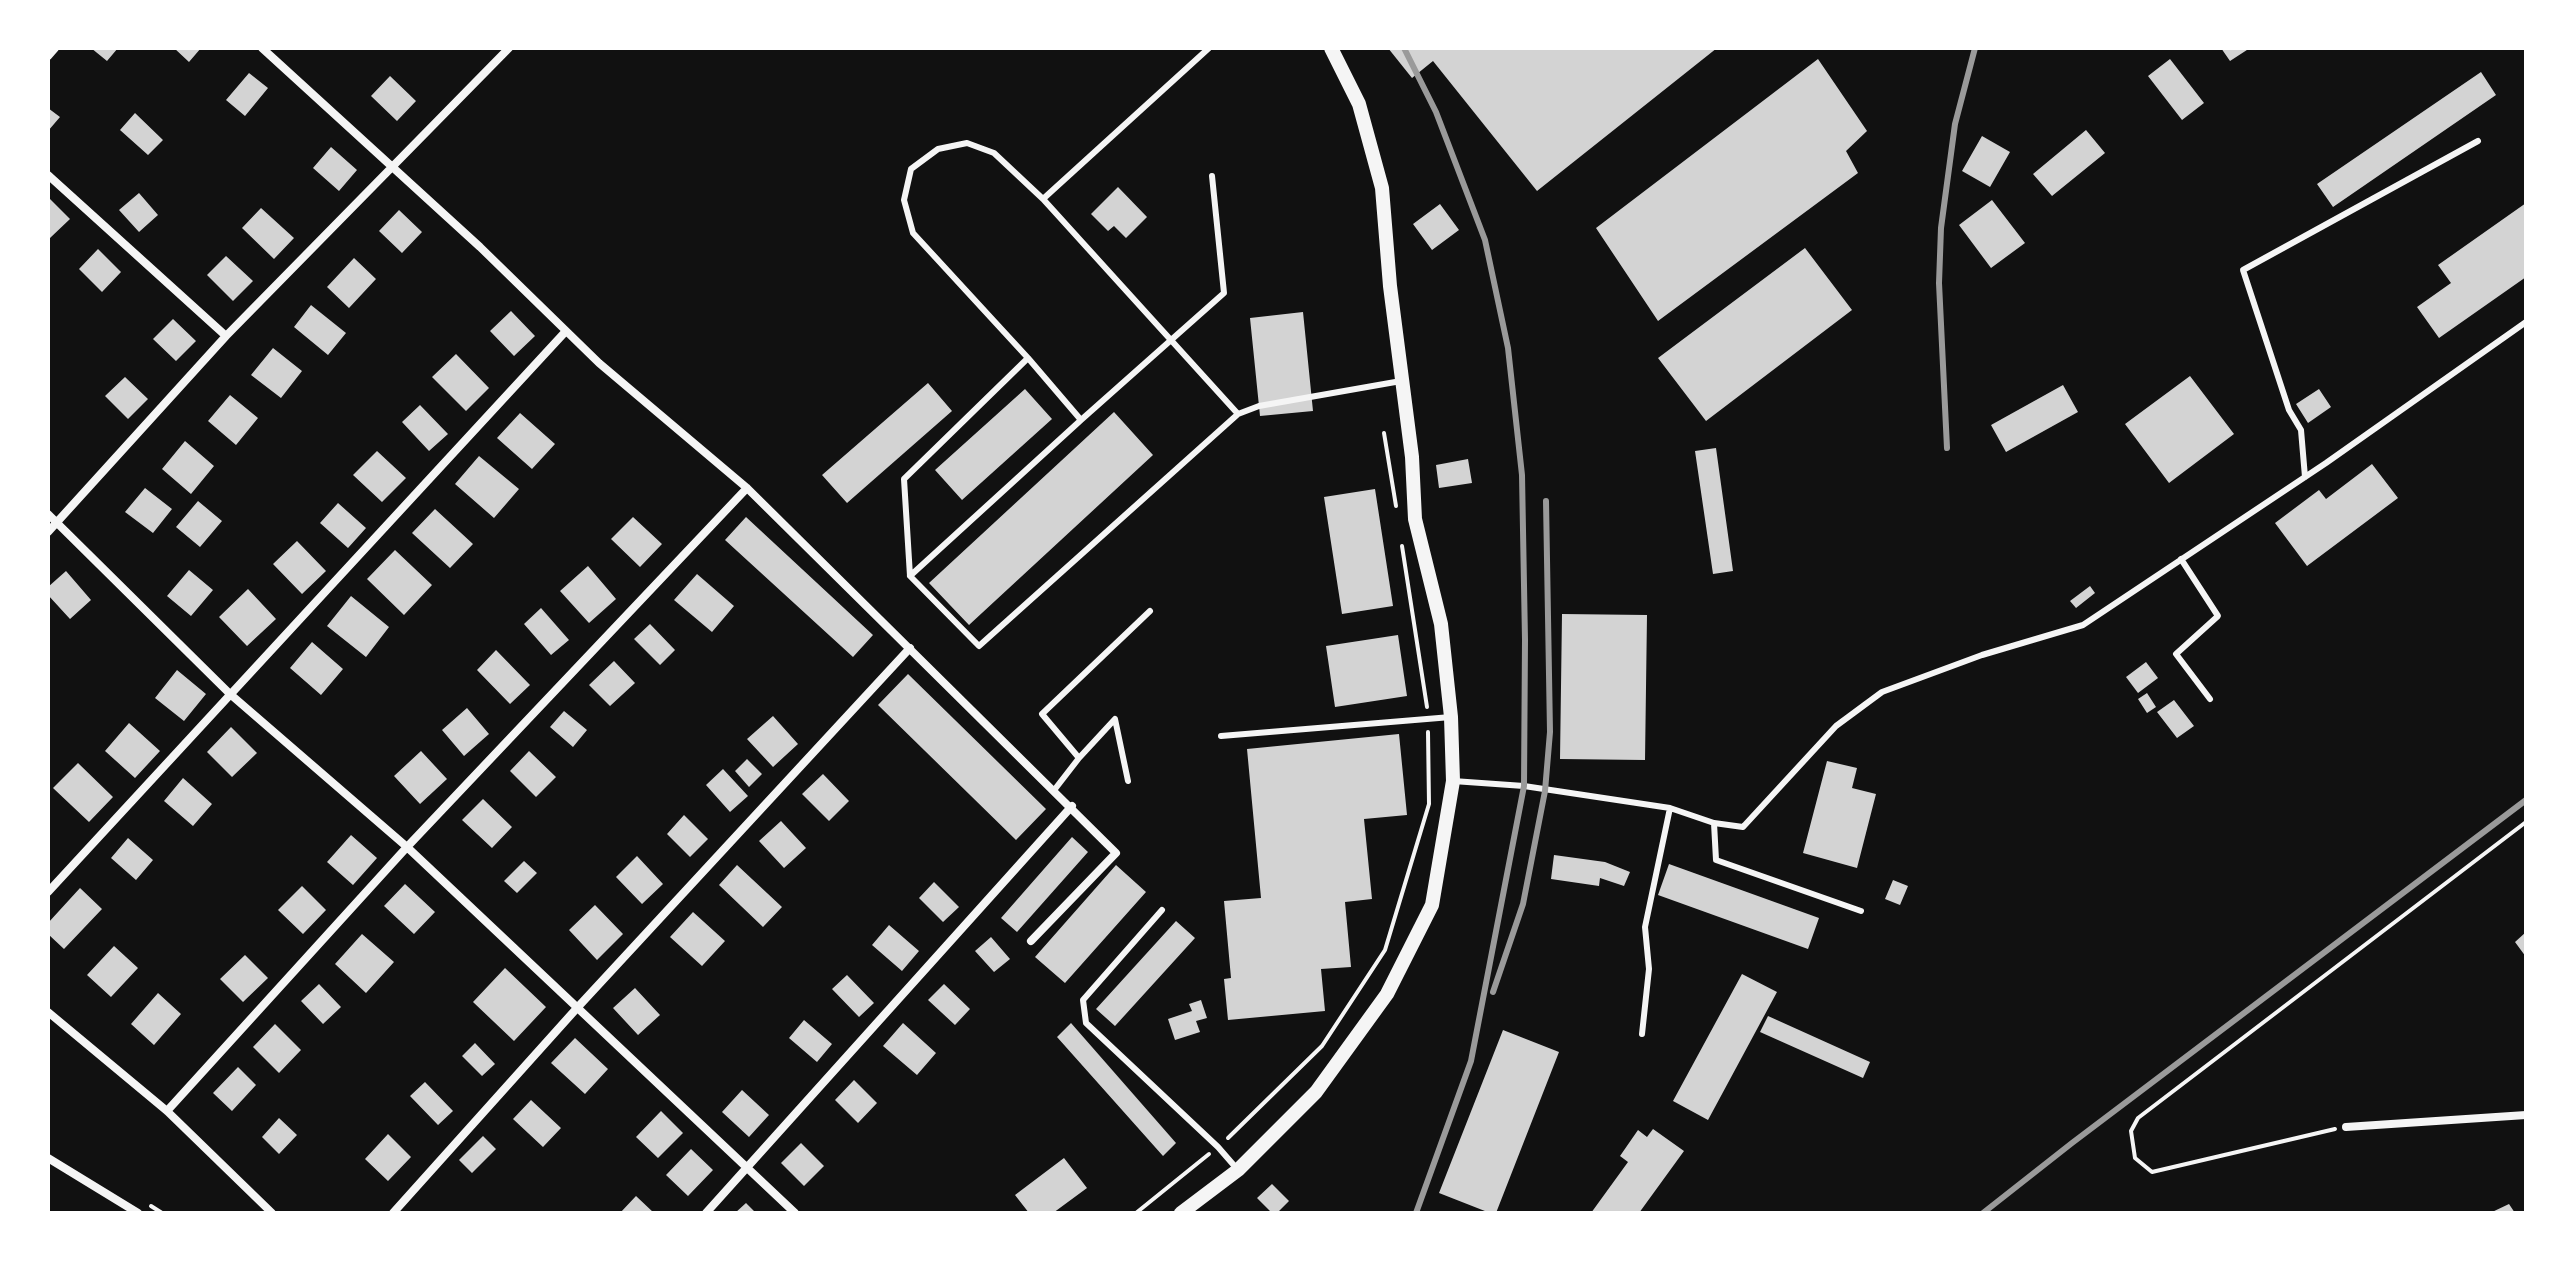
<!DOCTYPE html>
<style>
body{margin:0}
#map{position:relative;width:2574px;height:1261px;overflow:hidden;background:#111;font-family:Lato,sans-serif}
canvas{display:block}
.frame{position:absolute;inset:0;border:50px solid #fff;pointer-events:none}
</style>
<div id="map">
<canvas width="2574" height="1261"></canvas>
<div class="frame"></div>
</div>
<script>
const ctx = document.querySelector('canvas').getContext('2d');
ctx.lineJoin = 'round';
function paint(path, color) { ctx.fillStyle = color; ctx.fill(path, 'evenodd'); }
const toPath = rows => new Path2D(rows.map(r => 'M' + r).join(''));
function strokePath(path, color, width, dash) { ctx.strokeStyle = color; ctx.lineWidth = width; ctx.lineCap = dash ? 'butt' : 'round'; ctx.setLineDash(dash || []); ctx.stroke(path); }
paint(toPath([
 [91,48,118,48,107,61],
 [174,48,201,48,189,62],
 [1388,48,1717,48,1537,191,1433,61,1412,78],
 [2221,48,2250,48,2230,61],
 [1818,59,1867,131,1846,151,1858,173,1658,321,1596,228],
 [2170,59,2204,103,2182,120,2148,76],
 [2481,72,2496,95,2333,207,2317,184],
 [249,73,268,88,245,116,226,100],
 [390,76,416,101,397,121,371,96],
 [48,108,60,117,48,131],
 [135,113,163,140,148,155,120,130],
 [2086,130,2105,153,2052,196,2033,174],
 [1982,136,2010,152,1990,187,1962,171],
 [331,147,357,170,339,191,313,168],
 [1118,187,1147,217,1126,238,1114,226,1108,231,1091,214],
 [139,193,158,215,139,232,119,210],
 [48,197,70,219,50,238,48,236],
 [1992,200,2025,243,1991,268,1959,225],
 [2526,203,2526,277,2439,338,2417,307,2451,283,2438,265],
 [1440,204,1459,230,1432,250,1413,224],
 [261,208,294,238,274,259,242,228],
 [399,210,422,232,402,253,379,231],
 [1805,248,1852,310,1706,421,1658,358],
 [98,249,121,272,102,292,79,269],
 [226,256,253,281,233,301,207,275],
 [354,258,376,279,349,308,327,287],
 [311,305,346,333,328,355,294,327],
 [511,311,535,336,514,356,490,331],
 [1303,312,1313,411,1260,416,1250,318],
 [173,319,196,341,176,361,153,339],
 [273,348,302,371,281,398,251,375],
 [456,354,489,388,466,411,432,377],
 [2190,376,2234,434,2169,483,2125,424],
 [125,377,148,399,128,419,105,396],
 [928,383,952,411,847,503,822,475],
 [2063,385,2078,412,2006,452,1991,425],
 [1025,389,1052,419,962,500,935,470],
 [2319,389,2331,407,2308,423,2296,404],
 [230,395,258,418,236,445,208,421],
 [420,405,448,434,429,451,402,422],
 [1114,412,1153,455,969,625,929,583],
 [520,413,555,444,532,469,497,438],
 [185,441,214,466,191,494,162,469],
 [1716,448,1733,571,1713,574,1695,451],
 [377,451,406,478,382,502,353,475],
 [479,456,519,489,494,518,455,484],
 [1468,459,1472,483,1439,488,1436,465],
 [2372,464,2398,498,2307,566,2275,523,2319,490,2326,499],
 [145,488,172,509,153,533,125,512],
 [1375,489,1393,606,1342,614,1324,497],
 [198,501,222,521,200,547,176,527],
 [338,503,366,528,348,548,320,523],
 [435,509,473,544,450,568,412,533],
 [633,517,662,544,640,567,611,539],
 [746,517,873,635,853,657,725,540],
 [297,541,326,571,302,594,273,564],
 [395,550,432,585,404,615,367,579],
 [588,566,616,599,589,623,560,591],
 [189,570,213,590,191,616,167,596],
 [66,571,91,600,70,619,48,595,48,587],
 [697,574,734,606,712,632,674,600],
 [2090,586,2095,593,2076,608,2070,601],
 [248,589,276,619,247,646,219,617],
 [351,596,389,627,366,657,327,626],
 [541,608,569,640,551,655,524,624],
 [1562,614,1647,615,1645,760,1560,759],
 [650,624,675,650,660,665,634,639],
 [1398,635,1407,696,1335,707,1326,646],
 [312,642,343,669,321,695,290,668],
 [496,650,530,685,510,704,477,670],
 [614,661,635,683,610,706,589,685],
 [2146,662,2158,678,2138,693,2126,677],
 [177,670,206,694,184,721,155,698],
 [908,674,1046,809,1016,840,878,705],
 [2147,693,2156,707,2147,713,2138,699],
 [2174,700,2194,726,2177,738,2157,712],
 [467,708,489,734,464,756,442,730],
 [564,711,587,730,573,747,550,727],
 [773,716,798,744,773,767,747,739],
 [129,723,160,751,135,778,105,751],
 [231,727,257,753,232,777,207,752],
 [1399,734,1407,815,1364,819,1372,899,1345,902,1351,967,1321,969,1325,1011,1228,1020,1224,979,1231,978,1224,901,1261,898,1247,749],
 [421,751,447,779,420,804,394,776],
 [529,751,556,777,536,797,510,771],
 [747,759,762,774,749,787,735,771],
 [1827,761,1857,768,1852,788,1876,794,1857,868,1803,853],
 [78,763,113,797,89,822,53,788],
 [723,769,748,796,730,812,706,785],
 [823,774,849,801,829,821,802,794],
 [183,778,212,804,193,826,164,801],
 [483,799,512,827,492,848,462,820],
 [684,815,708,839,690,857,667,834],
 [781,821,806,848,784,868,759,841],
 [351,835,377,858,353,885,327,862],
 [1072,837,1088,852,1017,932,1001,918],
 [128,838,153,860,136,880,111,858],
 [1554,855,1605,862,1630,872,1624,886,1600,878,1599,886,1551,879],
 [637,856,663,884,642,904,616,877],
 [524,861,537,873,517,893,504,881],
 [1669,864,1819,918,1808,949,1658,895],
 [737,865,782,907,763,927,719,885],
 [1116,865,1146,892,1065,983,1035,957],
 [1893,880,1908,886,1900,905,1885,899],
 [934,882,959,907,943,922,919,898],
 [405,884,435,912,414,934,384,906],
 [302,886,326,910,303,934,278,910],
 [80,888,102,909,64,949,48,934,48,923],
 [595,905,623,934,597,960,569,930],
 [693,912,725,941,702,966,670,937],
 [1176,921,1195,938,1115,1026,1096,1009],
 [889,925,919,951,902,971,872,945],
 [2526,932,2526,957,2515,942],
 [362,934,394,962,366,993,335,964],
 [991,937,1010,959,994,972,975,951],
 [114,946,138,968,111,997,87,975],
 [245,955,268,978,243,1002,220,979],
 [505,968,546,1007,514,1041,473,1002],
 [1742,974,1777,992,1708,1120,1673,1101],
 [847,975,874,1003,859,1017,832,989],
 [319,984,341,1007,323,1024,301,1001],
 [944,984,970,1009,955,1025,928,1000],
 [635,988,660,1015,638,1035,613,1008],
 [158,993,181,1014,154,1045,131,1024],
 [1201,1000,1207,1018,1196,1021,1200,1032,1175,1040,1168,1019,1192,1011,1189,1004],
 [1768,1016,1870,1062,1863,1078,1760,1032],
 [804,1020,832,1044,817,1062,789,1038],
 [903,1023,936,1053,917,1075,883,1046],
 [1071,1023,1176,1143,1163,1156,1057,1037],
 [275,1024,301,1050,279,1073,253,1047],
 [1503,1030,1559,1052,1496,1213,1490,1213,1439,1193],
 [575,1038,608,1069,585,1094,551,1063],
 [475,1043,495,1064,482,1076,462,1056],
 [238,1067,256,1085,232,1111,213,1093],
 [854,1080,877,1103,858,1123,835,1100],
 [425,1082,453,1111,438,1125,410,1096],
 [742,1090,769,1115,749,1137,722,1112],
 [531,1100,561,1128,543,1147,513,1119],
 [661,1111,683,1133,658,1158,636,1137],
 [279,1118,297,1135,279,1154,262,1137],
 [1653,1129,1684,1151,1639,1213,1591,1213,1628,1162,1620,1156,1638,1130,1647,1137],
 [388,1134,411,1157,388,1181,365,1159],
 [483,1136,496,1149,472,1173,459,1160],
 [801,1143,824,1166,804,1186,781,1163],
 [691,1149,713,1170,688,1196,666,1175],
 [1064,1158,1087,1188,1053,1213,1029,1213,1015,1195],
 [1272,1184,1289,1201,1277,1213,1272,1213,1257,1198],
 [636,1196,654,1213,620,1213],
 [746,1203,756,1213,735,1213],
 [2509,1204,2515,1213,2490,1213]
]), '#d3d3d3');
strokePath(toPath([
 [1384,433,1396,506],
 [1402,546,1427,707],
 [2335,1129,2152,1172,2135,1158,2131,1131,2138,1118,2526,822],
 [1228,1138,1322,1046,1385,950,1429,804,1428,732],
 [151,1206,162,1213],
 [1136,1213,1209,1154]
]), '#f5f5f5', 4);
strokePath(toPath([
 [1209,48,1043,199,994,153,967,143,938,149,911,169,904,200,913,233,1028,358,1081,420,1224,293,1212,176],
 [1028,358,904,479,910,576,979,646,1238,414,1043,199],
 [1238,414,1259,406,1401,381],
 [2305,477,2301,430,2289,410,2243,270,2478,141],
 [2181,559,2218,616,2176,654,2210,699],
 [910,576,1081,420],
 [1221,736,1451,717],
 [1079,758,1115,719,1128,781],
 [1453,781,1524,786,1670,808,1645,927,1649,969,1642,1034],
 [1055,789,1079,758,1042,714,1150,611],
 [1670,808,1714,823,1743,827,1836,726,1882,692,1982,655,2083,625,2326,463,2526,322],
 [1714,823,1716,860,1861,911],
 [1162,910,1083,1000,1086,1023,1218,1147,1238,1170]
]), '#f5f5f5', 6);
strokePath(toPath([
 [262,48,480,247,599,363,747,488,1116,853,1031,941],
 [48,56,55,48],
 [48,175,226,336],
 [48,514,230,694,407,847,795,1213],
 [48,532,226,336,509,48],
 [48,892,566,331],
 [48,1012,167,1111,272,1213],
 [167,1111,407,847,747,488],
 [2346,1127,2526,1115],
 [48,1158,138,1213],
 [393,1213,577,1008,910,648],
 [706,1213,1072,806]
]), '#f5f5f5', 8);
strokePath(toPath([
 [1181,1213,1238,1170,1316,1092,1387,994,1432,905,1453,781,1451,717,1441,624,1415,519,1412,457,1390,286,1382,188,1359,104,1331,48]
]), '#f5f5f5', 14);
strokePath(toPath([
 [1404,48,1436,112,1485,240,1508,348,1522,475,1525,640,1524,786,1471,1061,1416,1213],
 [1947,448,1939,283,1941,228,1955,124,1975,48],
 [1493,992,1523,904,1545,791,1550,732,1546,501],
 [1983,1213,2072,1143,2526,800]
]), '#9a9a9a', 6);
</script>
